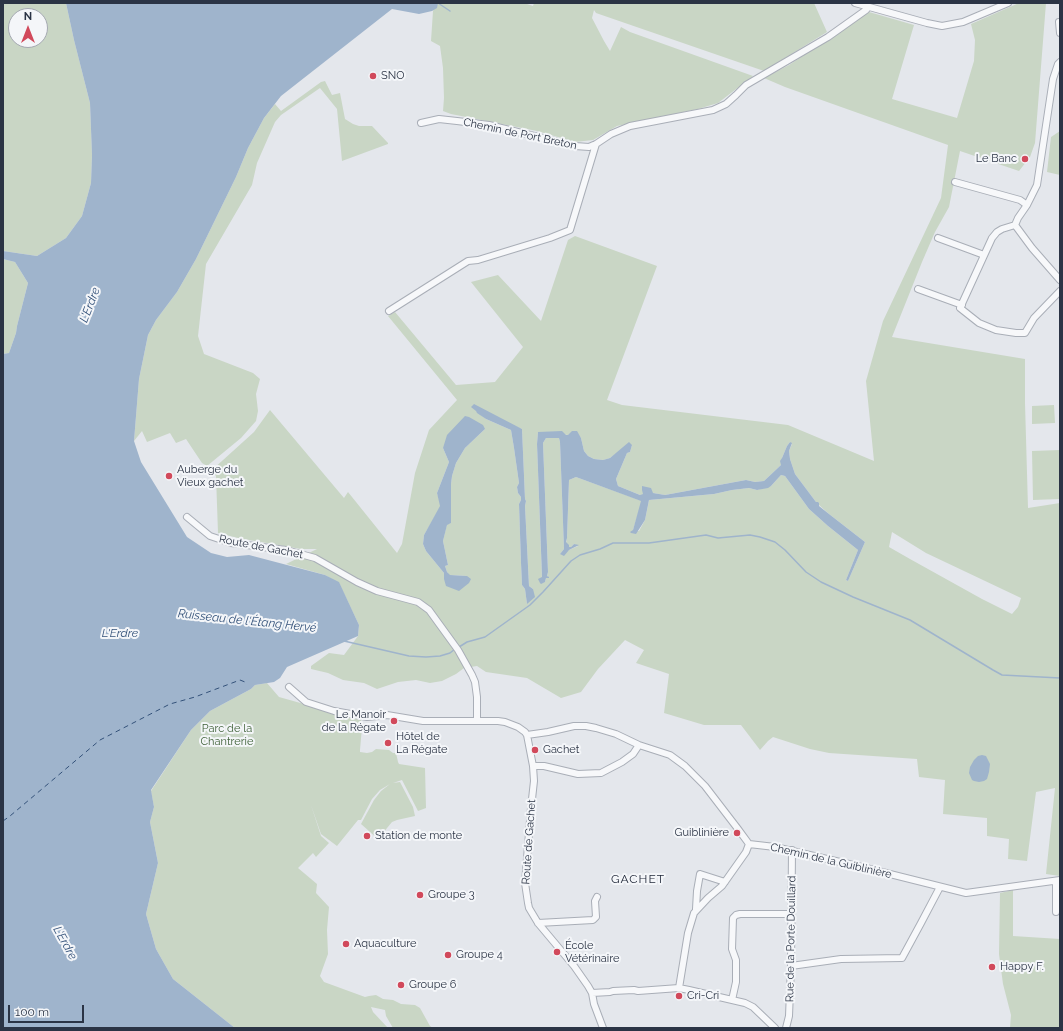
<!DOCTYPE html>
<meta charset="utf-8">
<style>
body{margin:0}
#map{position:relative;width:1063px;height:1031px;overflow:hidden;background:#e4e7ec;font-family:Raleway,sans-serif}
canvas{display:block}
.frame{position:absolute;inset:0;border:4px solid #2b3445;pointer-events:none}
.north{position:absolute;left:8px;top:8px;width:40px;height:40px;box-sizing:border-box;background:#f4f6f9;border:1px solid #a4a8b1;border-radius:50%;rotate:0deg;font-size:11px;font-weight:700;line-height:16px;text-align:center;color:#2b3445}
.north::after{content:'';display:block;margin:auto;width:14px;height:18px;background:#d1495b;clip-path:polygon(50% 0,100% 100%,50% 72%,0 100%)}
.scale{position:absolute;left:8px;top:1005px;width:76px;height:18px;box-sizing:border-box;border:2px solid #2b3445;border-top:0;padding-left:5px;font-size:12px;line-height:14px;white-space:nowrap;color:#2b3445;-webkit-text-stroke:3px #f4f6f9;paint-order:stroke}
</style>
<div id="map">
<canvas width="1063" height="1031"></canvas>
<div class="frame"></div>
<div class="north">N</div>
<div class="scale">100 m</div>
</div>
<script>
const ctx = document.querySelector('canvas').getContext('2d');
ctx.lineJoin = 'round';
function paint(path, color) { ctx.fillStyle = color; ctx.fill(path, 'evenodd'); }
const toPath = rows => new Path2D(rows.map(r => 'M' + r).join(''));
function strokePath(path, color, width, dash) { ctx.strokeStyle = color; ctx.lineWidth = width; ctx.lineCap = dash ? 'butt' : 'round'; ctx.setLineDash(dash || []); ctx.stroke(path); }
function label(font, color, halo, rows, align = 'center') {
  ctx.font = font + ' Raleway,sans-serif'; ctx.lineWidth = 4; ctx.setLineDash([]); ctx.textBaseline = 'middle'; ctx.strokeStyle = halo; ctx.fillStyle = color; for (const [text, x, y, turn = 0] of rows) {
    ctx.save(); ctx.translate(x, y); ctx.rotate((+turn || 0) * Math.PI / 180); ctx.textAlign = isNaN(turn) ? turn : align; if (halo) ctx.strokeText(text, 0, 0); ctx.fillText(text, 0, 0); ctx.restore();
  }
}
paint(toPath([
 [3,3,66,3,74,40,90,103,92,155,91,183,82,216,66,238,37,256,3,251],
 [16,16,40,16,40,40,16,40],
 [437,3,524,3,533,6,534,3,814,3,827,32,764,71,596,13,594,10,592,18,604,41,610,51,621,27,630,32,753,76,718,103,698,109,617,126,593,140,575,142,537,131,451,114,443,111,444,98,443,68,440,46,431,41,433,11],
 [1019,3,1046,3,1035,143,1030,157,1019,171,960,151,949,207,935,232,922,262,892,337,1025,359,1025,403,1028,508,1060,503,1060,876,1046,874,1055,788,1036,792,1027,861,1008,859,1009,839,987,836,987,818,943,814,945,780,919,777,917,759,829,753,810,749,773,737,768,741,760,750,741,725,704,725,664,713,669,674,636,663,644,650,625,640,598,669,581,692,561,698,527,678,486,672,477,666,464,668,456,674,442,681,430,683,416,680,398,682,377,689,364,683,343,680,328,673,311,669,311,666,329,653,344,655,358,636,359,625,339,583,325,575,286,564,317,549,301,549,238,538,218,533,216,476,212,470,254,432,270,410,344,498,348,492,397,553,402,544,415,473,429,430,457,400,388,316,395,312,456,385,495,382,523,347,471,282,498,275,541,321,568,240,575,236,657,266,607,400,622,405,788,425,874,461,866,381,883,321,941,198,948,145,785,87,764,78,789,65,869,12,914,25,892,99,957,118,974,61,975,40,971,24],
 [476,411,522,429,525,499,526,501,525,506,529,586,533,589,527,604,525,589,522,585,521,563,519,504,521,500,521,497,518,493,517,487,519,483,514,448,511,430,486,419],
 [485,429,465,448,456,463,452,476,451,484,451,523,447,524,443,541,448,565,445,566,447,572,449,575,467,576,444,579,444,573,426,551,423,544,424,535,441,506,437,493,449,462,443,448],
 [538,432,568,435,577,433,581,438,584,451,588,456,594,459,603,460,610,458,614,455,632,445,630,452,627,453,616,479,618,486,640,495,653,493,665,495,746,480,755,482,764,481,781,465,782,458,787,446,790,442,792,444,789,451,790,459,795,474,816,502,819,503,819,505,829,514,865,542,848,581,846,580,858,550,828,526,809,509,785,476,781,475,771,486,757,490,749,488,732,490,714,494,649,500,645,520,639,531,633,530,642,501,576,477,569,480,567,538,566,543,569,547,571,547,574,544,578,546,560,554,564,549,560,442,559,438,546,438,543,443,548,572,547,576,549,578,546,578,545,582,540,583,542,578,537,444],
 [892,532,926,553,1021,598,1018,607,1012,614,982,599,910,559,889,547],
 [325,81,332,95,340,93,345,119,353,124,359,126,372,126,388,143,388,144,342,161,337,109,320,88,281,115,275,122,257,163,252,185,206,264,198,336,204,354,253,373,260,379,256,394,258,411,256,421,241,438,207,466,202,463,186,439,176,443,170,433,147,442,142,431,134,441,139,379,148,335,156,320,177,292,196,259,236,177,248,148,264,118,275,104,281,111,321,82],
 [1060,131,1060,175,1047,172,1051,137],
 [3,259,15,262,28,283,17,326,16,333,9,353,3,354],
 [1054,405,1055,423,1032,424,1032,406],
 [1060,450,1060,499,1033,500,1032,451],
 [267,683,279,697,361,720,362,727,360,750,360,752,367,753,372,752,376,749,389,750,393,753,396,753,398,762,399,764,425,768,426,808,418,811,402,780,393,783,400,782,413,807,415,816,397,820,392,822,378,839,361,824,374,800,381,791,390,784,380,790,372,799,361,820,358,820,337,846,321,834,311,805,321,836,329,843,316,857,313,853,298,868,317,884,316,893,329,907,327,930,328,954,320,976,324,982,365,997,369,996,376,995,383,999,393,1000,401,1004,415,1005,420,1008,430,1026,433,1028,393,1028,386,1016,385,1010,371,1007,373,1012,388,1028,235,1028,173,979,156,949,146,914,158,863,150,822,154,807,151,791,191,730,210,711,251,689,255,685],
 [1013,890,1013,936,1060,939,1060,1028,1010,1028,1011,1015,1003,984,999,954,1000,893]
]), '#c9d6c5');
paint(toPath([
 [66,3,438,3,437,8,432,11,419,14,392,9,281,96,264,118,248,148,236,177,196,259,177,292,156,320,148,335,139,379,134,441,141,462,187,537,211,553,227,557,249,555,325,575,339,582,359,625,358,636,287,667,280,678,274,682,255,685,251,689,210,711,191,730,151,790,154,807,150,822,158,863,146,914,156,949,173,979,235,1028,3,1028,3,354,9,353,16,333,17,326,28,283,15,262,3,259,3,251,37,256,66,238,82,216,91,183,92,155,90,103,74,40],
 [474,404,522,429,525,499,526,501,525,506,529,586,533,589,535,597,527,604,525,589,522,585,521,563,519,504,521,500,521,497,518,493,517,487,519,483,514,448,511,430,486,419,477,413,476,411,471,407],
 [465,416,469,417,483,425,485,429,465,448,456,463,452,476,451,484,451,523,447,525,443,541,448,565,445,566,447,572,450,575,467,576,471,579,469,583,459,591,446,586,444,579,444,573,426,551,423,544,424,535,440,506,437,493,449,462,443,448,447,435],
 [562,431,566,435,568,435,572,431,577,431,581,438,584,451,588,456,594,459,603,460,610,458,629,442,632,445,630,452,627,453,616,479,618,486,640,495,643,494,642,490,642,486,651,488,653,493,665,495,746,480,755,482,764,481,781,465,780,461,782,458,787,446,790,442,792,443,789,451,790,459,795,474,816,502,818,502,819,503,819,506,829,514,865,542,848,581,846,580,858,550,828,526,809,509,785,476,781,475,771,486,768,488,757,490,749,488,732,490,714,494,649,500,645,520,636,534,631,533,630,532,633,530,641,501,576,477,569,480,567,538,566,542,569,545,569,547,571,547,574,544,579,545,569,550,564,556,560,554,564,549,560,442,559,438,546,438,543,443,548,572,547,576,549,577,549,578,546,578,545,582,541,584,540,583,538,579,542,577,537,444,538,432],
 [982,755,986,756,990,764,989,772,987,779,984,781,979,782,974,781,972,780,969,773,970,767,974,760,978,756]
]), '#9fb4cc');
strokePath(toPath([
 [438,3,450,11],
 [344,641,409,656,426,657,440,656,450,653,455,649],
 [459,647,467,642,485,637,530,605,543,592,571,561,580,555,600,549,613,543,649,543,706,535,718,538,750,535,760,537,775,542,785,550,806,572,821,582,853,597,910,620,993,670,1002,675,1060,678]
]), '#9fb4cc', 1.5);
strokePath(toPath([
 [3,821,10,816,100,740,170,704,195,697,240,680,245,682]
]), '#34527a', 1, [5, 4]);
const minor = toPath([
 [855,3,927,23,942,26,963,22,1008,3],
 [1059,22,1060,33],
 [421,123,439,119,457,121,489,125,575,146,589,147,596,144,611,134,630,126,713,110,726,104,736,95,746,85,828,37,866,10,868,7],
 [955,182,1020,200,1027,205],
 [1015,225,1002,229,997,232,992,238,960,308,979,323,996,330,1016,333,1025,333,1034,318,1060,291],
 [1015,225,1018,218,1027,205,1037,185,1053,79,1058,64,1060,62],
 [1015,225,1032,248,1060,280],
 [938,238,984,255],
 [918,289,962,305],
 [389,311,468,261,478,260,550,238,570,230,596,144],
 [187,517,210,536,231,543,286,550,315,558,357,582,377,591,418,602,429,610,458,650,472,675,475,682,477,697,477,721],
 [289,687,306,702,334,711,367,717,387,715,423,721,498,721,505,722,518,727,525,732,527,735,533,766,534,781,531,808,525,883,528,903,529,908,538,923,574,966,588,986,592,993,594,1004,603,1028],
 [527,735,548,732,574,726,586,726,596,728,616,734,639,745,670,755,685,766,705,786,738,829,749,844,775,847,866,868,966,893,1060,880],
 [533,766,544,766,578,774,601,773,622,762,633,754,639,745],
 [1056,881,1056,912],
 [696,909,697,891,700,874,725,882],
 [538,923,593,920,596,917,595,901,597,897],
 [791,966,841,959,902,958,921,923,940,887],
 [679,988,688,933,694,913,708,898,722,886,746,852,749,844],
 [592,993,610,992,613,991,634,990,638,991,679,988,689,990,745,1003,753,1007,775,1028],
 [732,1000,736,982,736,960,732,949,733,918,736,915,740,914,791,914],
 [786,1028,789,1016,791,966,792,850]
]);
strokePath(minor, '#a9aeb7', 8);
strokePath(minor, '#f7f8fa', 6);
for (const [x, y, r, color] of [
 [373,76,4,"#d1495b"],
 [1025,159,4,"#d1495b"],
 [169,476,4,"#d1495b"],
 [394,721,4,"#d1495b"],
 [388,743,4,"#d1495b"],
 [535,750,4,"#d1495b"],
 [737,833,4,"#d1495b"],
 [367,836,4,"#d1495b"],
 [420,895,4,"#d1495b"],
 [346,944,4,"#d1495b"],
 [557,952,4,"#d1495b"],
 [448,955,4,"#d1495b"],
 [992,967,4,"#d1495b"],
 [401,985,4,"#d1495b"],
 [679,996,4,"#d1495b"]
]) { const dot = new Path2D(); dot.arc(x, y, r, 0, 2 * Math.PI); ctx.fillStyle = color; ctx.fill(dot); strokePath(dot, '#f4f6f9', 1.5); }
label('11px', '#2b3445', '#f4f6f9', [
 ["SNO",381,76],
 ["Le Banc",1017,159,"right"],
 ["Auberge du",177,470],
 ["Vieux gachet",177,483],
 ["Le Manoir",386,715,"right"],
 ["de la Régate",386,728,"right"],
 ["Hôtel de",396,737],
 ["La Régate",396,750],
 ["Gachet",543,750],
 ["Guiblinière",729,833,"right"],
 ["Station de monte",375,836],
 ["Groupe 3",428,895],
 ["Aquaculture",354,944],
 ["École",565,946],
 ["Vétérinaire",565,959],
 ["Groupe 4",456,955],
 ["Happy F.",1000,967],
 ["Groupe 6",409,985],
 ["Cri-Cri",687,996]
], 'left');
label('11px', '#2b3445', '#f4f6f9', [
 ["Chemin de Port Breton",520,134,12],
 ["Route de Gachet",261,547,11],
 ["Route de Gachet",529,842,-86],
 ["Chemin de la Guiblinière",831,861,13],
 ["Rue de la Porte Douillard",791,939,-89]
]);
label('11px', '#3f6138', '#f4f6f9', [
 ["Parc de la",227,729],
 ["Chantrerie",227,742]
]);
label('italic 12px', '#34527a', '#f4f6f9', [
 ["L'Erdre",90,305,-69],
 ["Ruisseau de l'Étang Hervé",247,621,6],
 ["L'Erdre",120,633],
 ["L'Erdre",65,943,61]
]);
ctx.letterSpacing = '1px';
label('12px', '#1d2536', '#f4f6f9', [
 ["GACHET",638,879]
]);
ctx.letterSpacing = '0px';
</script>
